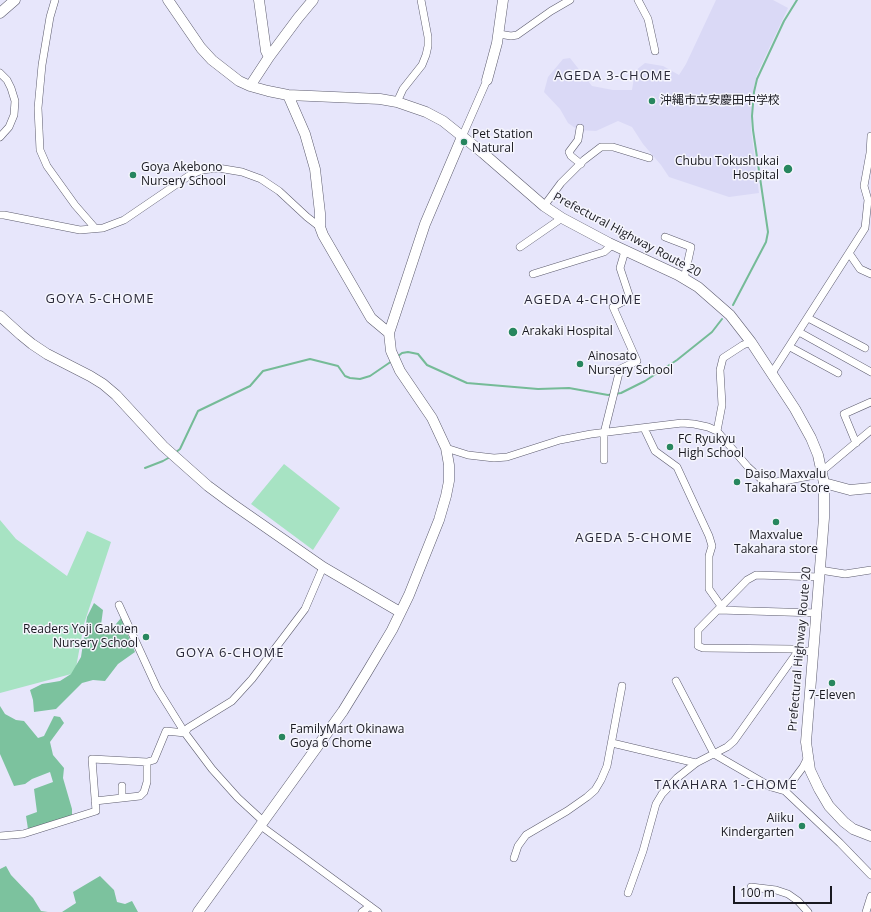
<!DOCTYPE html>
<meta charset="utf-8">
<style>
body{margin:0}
#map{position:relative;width:871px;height:912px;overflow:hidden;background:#e7e6fb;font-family:"Open Sans",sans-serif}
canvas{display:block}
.scale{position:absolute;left:733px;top:886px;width:99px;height:18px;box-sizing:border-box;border:2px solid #191920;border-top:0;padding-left:5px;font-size:12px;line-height:14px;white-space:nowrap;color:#191920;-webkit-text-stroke:3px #f5f5fd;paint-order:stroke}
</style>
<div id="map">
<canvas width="871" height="912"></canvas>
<div class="scale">100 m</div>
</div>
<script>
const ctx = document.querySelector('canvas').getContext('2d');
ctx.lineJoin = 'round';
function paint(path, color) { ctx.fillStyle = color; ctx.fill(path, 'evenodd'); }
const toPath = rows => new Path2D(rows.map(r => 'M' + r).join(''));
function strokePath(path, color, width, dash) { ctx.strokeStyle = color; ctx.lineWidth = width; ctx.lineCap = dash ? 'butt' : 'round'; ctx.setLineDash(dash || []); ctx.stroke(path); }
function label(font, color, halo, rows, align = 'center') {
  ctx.font = font + ' "Open Sans","Noto Sans JP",sans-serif'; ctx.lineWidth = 3; ctx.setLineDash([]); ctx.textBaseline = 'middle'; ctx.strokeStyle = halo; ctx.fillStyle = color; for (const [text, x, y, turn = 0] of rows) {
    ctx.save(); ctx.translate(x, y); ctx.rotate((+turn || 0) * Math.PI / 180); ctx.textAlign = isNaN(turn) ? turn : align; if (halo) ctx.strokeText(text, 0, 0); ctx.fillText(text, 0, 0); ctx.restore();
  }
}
paint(toPath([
 [716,0,773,0,788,8,757,74,753,92,751,129,759,193,729,197,669,177,661,165,643,144,632,127,618,121,596,131,578,130,568,123,560,109,544,92,548,77,563,59,570,58,592,86,613,90,632,90,635,71,645,63,663,66,679,75,686,64]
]), '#dad9f6');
paint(toPath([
 [284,464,340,508,313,550,251,504],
 [0,520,16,539,67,576,87,531,111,542,84,624,75,673,0,693]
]), '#a7e3c3');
paint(toPath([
 [94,603,103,610,101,625,111,630,121,618,135,652,118,664,105,681,93,680,82,683,56,709,34,712,33,700,30,690,42,684,60,681,71,674,81,657,87,617],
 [0,706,5,714,16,720,24,721,38,738,44,736,54,716,60,717,64,723,50,742,53,755,64,768,63,778,72,809,72,816,28,829,26,816,37,812,34,789,53,782,50,772,32,779,25,784,14,786,0,754],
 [6,866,11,875,33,898,41,911,48,912,0,912,0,869],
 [100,876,114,890,117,902,125,904,132,901,138,912,62,912,76,903,73,892]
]), '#7cc29e');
strokePath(toPath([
 [733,305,766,242,768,232,753,130,752,116,754,92,757,79,784,21,797,0],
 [397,357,402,353,408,352,418,354,427,365,467,383,538,389,569,388,608,395,621,393,645,381,677,360,712,332,722,319],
 [175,453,180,449,198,411,250,386,263,371,310,359,338,366,345,376,350,378,360,379,370,376,392,361],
 [145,468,163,461,170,457]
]), '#75bb97', 2);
const street = toPath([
 [55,0,50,17,42,65,38,108,40,150,47,166,75,205,95,228],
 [638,0,648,19,655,51],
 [499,34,511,36,517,35,551,11,570,0],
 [0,73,7,80,11,88,15,101,14,115,9,127,0,137],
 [397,102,403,89,422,65,426,55,428,46,428,37,421,0],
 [580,128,578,140,569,152,571,156,581,164],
 [462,137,487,80],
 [544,206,561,183,584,160,601,147,613,147,649,158],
 [0,215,4,215,80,230,103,228,124,220,190,175,202,170,218,168,242,172,261,179,279,191,307,217,320,227],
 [665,237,691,247,684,279],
 [520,247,562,218],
 [849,253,860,269,871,274],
 [533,274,604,252,612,245],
 [808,318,865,348],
 [799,332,871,372],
 [790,347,838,373],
 [772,373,865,228,868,200,864,186,870,153,871,136],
 [644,428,655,451,677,467,709,536,712,546,709,556,709,589,721,606],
 [717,431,722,405,720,370,723,358,743,345,751,342],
 [856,443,844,414,871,402],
 [446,448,468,455,494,458,507,457,560,440,591,434,682,423,694,424,708,427,717,431,748,467,761,479,768,483,789,480,815,475,822,471,871,430],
 [604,460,604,433,620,369,637,361,613,307,630,298,620,268,625,251],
 [820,570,845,574,871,570],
 [119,605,157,688,185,733,212,769,238,798,263,821],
 [718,610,817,613],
 [803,652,793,649,703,648,698,646,698,630,747,580,756,575,820,577],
 [676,681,714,754,771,787,785,791,840,843,871,875],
 [185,733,188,728,232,701,252,679,305,609,323,567],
 [612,743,696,763],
 [785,791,803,767,808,757],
 [122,798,122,786],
 [95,801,140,796,144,792,147,782,147,762],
 [261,826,378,912],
 [0,836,23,834,96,811,92,759,147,762,154,760,166,731,185,733],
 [514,858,518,846,526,835,567,811,587,797,595,790,601,780,607,766,622,686],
 [751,887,776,890,788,894,798,901,808,912],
 [628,893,643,851,656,804,662,794,677,778,696,763,727,747,734,741,796,654,813,650],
 [362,912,370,906],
 [866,912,871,896]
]);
const secondary = toPath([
 [168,0,201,48,212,60,239,81,250,86,268,91,288,95,380,99,397,102,426,112,443,121,483,153,544,206,562,218,609,243,678,275,698,287,730,315,751,342,795,409,811,438,818,455,824,483,824,518,806,742,810,770,819,789,829,806,844,822,853,829,871,836],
 [259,0,266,51,269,57],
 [0,13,15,0],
 [487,80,497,43,503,0],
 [250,86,269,57,298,18,313,0],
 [288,95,305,134,315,169,320,213,320,227,323,235,371,318,389,333],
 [0,316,21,335,32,344,47,354,90,376,103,384,116,395,163,446,208,486,231,503,323,567,400,612],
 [824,483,850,490,871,488],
 [198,912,343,711,367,672,392,630,409,595,439,520,446,496,449,481,449,465,446,448,432,418,400,371,391,351,389,333,425,224,462,137]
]);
strokePath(street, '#5d5c6e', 8);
strokePath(secondary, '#5d5c6e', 11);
strokePath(street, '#fff', 7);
strokePath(secondary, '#fff', 10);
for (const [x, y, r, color] of [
 [652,101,4,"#27865e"],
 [464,142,4,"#27865e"],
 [788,169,5,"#27865e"],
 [133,175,4,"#27865e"],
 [513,332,5,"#27865e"],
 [580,364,4,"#27865e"],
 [670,447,4,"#27865e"],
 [737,482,4,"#27865e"],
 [776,522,4,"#27865e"],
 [146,637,4,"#27865e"],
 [832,683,4,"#27865e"],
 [282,737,4,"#27865e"],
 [802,826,4,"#27865e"]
]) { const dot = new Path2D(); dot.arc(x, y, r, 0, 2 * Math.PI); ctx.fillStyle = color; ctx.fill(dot); strokePath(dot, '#f5f5fd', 1.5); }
label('12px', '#191920', '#f5f5fd', [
 ["沖縄市立安慶田中学校",660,101],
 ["Pet Station",472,135],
 ["Natural",472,149],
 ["Chubu Tokushukai",779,162,"right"],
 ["Hospital",779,176,"right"],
 ["Goya Akebono",141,168],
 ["Nursery School",141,182],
 ["Arakaki Hospital",522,332],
 ["Ainosato",588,357],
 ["Nursery School",588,371],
 ["FC Ryukyu",678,440],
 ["High School",678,454],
 ["Daiso Maxvalu",745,475],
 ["Takahara Store",745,489],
 ["Maxvalue",776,536,"center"],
 ["Takahara store",776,550,"center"],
 ["Readers Yoji Gakuen",138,630,"right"],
 ["Nursery School",138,644,"right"],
 ["7-Eleven",832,696,"center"],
 ["FamilyMart Okinawa",290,730],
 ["Goya 6 Chome",290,744],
 ["Aiiku",794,819,"right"],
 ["Kindergarten",794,833,"right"]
], 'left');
label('12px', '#191920', '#f5f5fd', [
 ["Prefectural Highway Route 20",627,235,28],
 ["Prefectural Highway Route 20",800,649,-85]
]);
ctx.letterSpacing = '1px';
label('13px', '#2a2939', '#f5f5fd', [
 ["AGEDA 3-CHOME",613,76],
 ["GOYA 5-CHOME",100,299],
 ["AGEDA 4-CHOME",583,300],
 ["AGEDA 5-CHOME",634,538],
 ["GOYA 6-CHOME",230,653],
 ["TAKAHARA 1-CHOME",726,785]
]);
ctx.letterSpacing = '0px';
</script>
